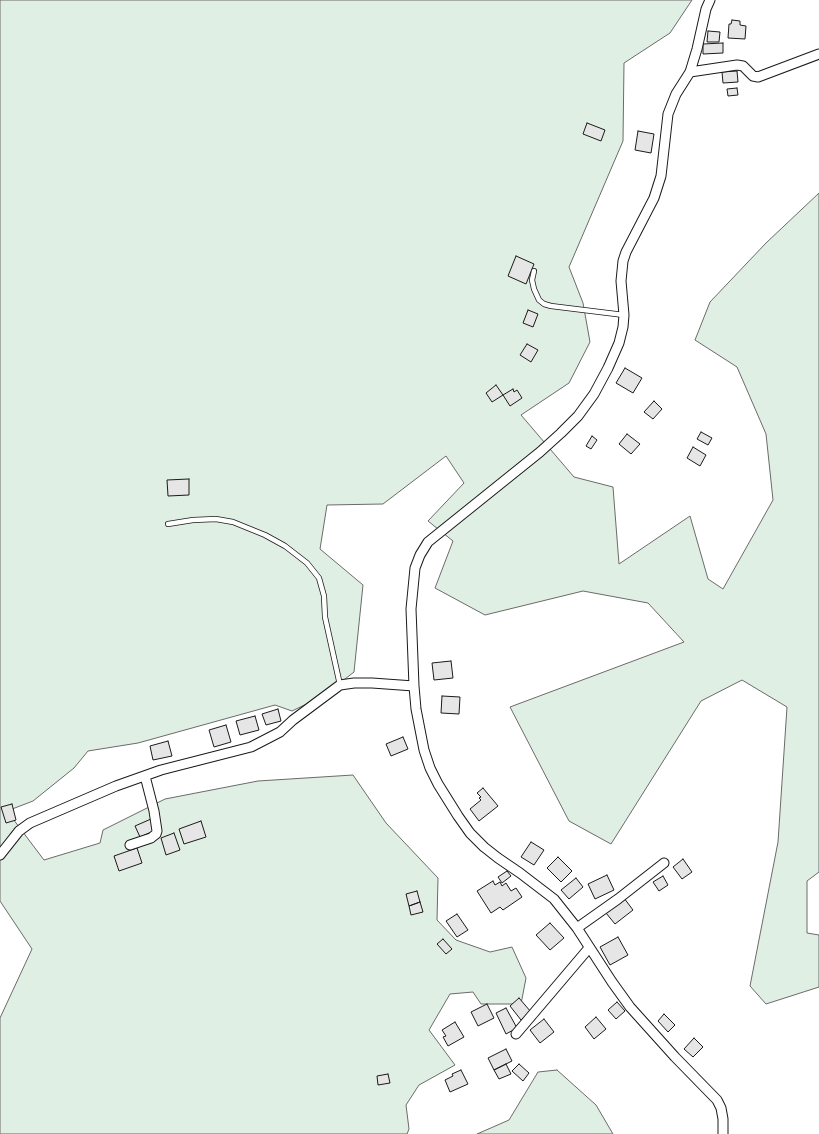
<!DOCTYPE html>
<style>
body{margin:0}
canvas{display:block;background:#fff}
</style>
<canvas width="819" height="1134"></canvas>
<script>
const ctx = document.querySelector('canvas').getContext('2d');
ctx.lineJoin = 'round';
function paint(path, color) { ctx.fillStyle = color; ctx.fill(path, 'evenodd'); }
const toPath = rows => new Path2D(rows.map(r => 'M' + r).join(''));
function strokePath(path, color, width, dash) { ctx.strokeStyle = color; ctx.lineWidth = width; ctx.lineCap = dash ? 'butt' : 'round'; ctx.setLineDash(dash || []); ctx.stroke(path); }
const green = toPath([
 [0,0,692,0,670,33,624,63,623,141,569,267,583,303,590,342,569,383,521,415,574,477,613,487,619,564,690,516,708,579,723,589,773,500,766,434,737,367,695,340,710,302,766,243,819,193,819,872,807,881,807,933,819,935,819,987,766,1004,750,986,778,842,787,707,742,680,701,701,611,844,569,821,510,707,684,642,648,603,583,591,485,615,435,588,453,541,428,521,464,483,446,456,383,504,327,505,320,549,363,585,354,672,323,696,292,711,275,705,138,743,88,751,74,768,33,801,7,811,44,860,100,843,103,830,165,799,258,781,353,775,386,823,438,878,437,920,456,940,490,952,512,947,526,978,521,1004,481,1004,473,992,450,994,429,1030,455,1065,419,1085,406,1105,409,1129,407,1134,0,1134,0,1018,32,949,0,901,0,0],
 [557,1070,596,1105,613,1134,477,1134,509,1120,538,1072,557,1070]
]);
paint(green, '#e0efe3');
strokePath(green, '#6a6a6a', 1);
const building = toPath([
 [732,20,740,21,740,25,746,26,745,39,728,38,729,24,731,24,732,20],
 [708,31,720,32,719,42,707,42,708,31],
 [723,43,723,53,703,54,703,44,723,43],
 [737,71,738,82,723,83,722,72,737,71],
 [737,88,738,95,728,96,727,89,737,88],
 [587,123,605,130,601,141,583,134,587,123],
 [638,131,654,134,651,153,635,150,638,131],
 [516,256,534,264,526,284,508,276,516,256],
 [528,310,538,314,533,327,523,323,528,310],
 [527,344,538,350,531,362,520,355,527,344],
 [625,368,642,378,633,393,616,383,625,368],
 [496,385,503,395,492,402,486,393,496,385],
 [513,389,514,392,517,390,522,398,510,406,503,395,513,389],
 [654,401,662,409,653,419,644,412,654,401],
 [701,432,712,438,708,445,697,439,701,432],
 [627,434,640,444,631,454,619,444,627,434],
 [592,436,597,440,591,449,586,446,592,436],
 [693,447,706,455,700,466,687,458,693,447],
 [189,479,189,495,168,496,167,480,189,479],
 [451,661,453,678,434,680,432,663,451,661],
 [442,696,460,697,459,714,441,713,442,696],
 [278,709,281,721,266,725,262,714,278,709],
 [255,716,259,730,240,735,236,721,255,716],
 [226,725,231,742,214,747,209,730,226,725],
 [403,737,408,749,391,756,386,744,403,737],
 [168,741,172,756,153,760,150,746,168,741],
 [483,788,498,806,479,821,470,809,481,800,479,798,481,797,477,793,483,788],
 [12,804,16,820,6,823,1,807,12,804],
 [151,819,156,830,140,837,135,826,151,819],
 [201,821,206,837,184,844,179,829,201,821],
 [174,833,180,850,166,855,161,838,174,833],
 [531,842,544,850,534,865,521,857,531,842],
 [137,848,142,863,119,871,114,856,137,848],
 [558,857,572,871,561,882,547,868,558,857],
 [683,859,692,872,682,879,673,867,683,859],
 [507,871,511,876,502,883,498,877,507,871],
 [607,875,614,890,595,899,588,884,607,875],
 [663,876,668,885,659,891,653,882,663,876],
 [576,878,583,887,569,899,561,890,576,878],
 [493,881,495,885,500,882,502,886,506,883,511,891,516,888,522,897,503,910,500,907,491,913,477,891,493,881],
 [417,891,420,902,409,906,406,894,417,891],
 [624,898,633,910,615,924,606,913,624,898],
 [420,902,423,912,411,915,409,906,420,902],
 [457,914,468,930,457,937,446,921,457,914],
 [550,923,564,938,550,950,536,935,550,923],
 [618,937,628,955,610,965,600,947,618,937],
 [443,939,452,949,446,954,437,944,443,939],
 [519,998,531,1012,521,1020,510,1006,519,998],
 [617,1002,625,1011,616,1019,608,1010,617,1002],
 [487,1004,494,1018,478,1026,471,1012,487,1004],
 [506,1008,517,1028,506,1034,496,1013,506,1008],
 [664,1014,675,1025,668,1032,658,1021,664,1014],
 [596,1017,606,1029,594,1039,585,1027,596,1017],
 [544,1019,554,1032,540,1043,530,1030,544,1019],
 [455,1022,464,1037,448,1046,443,1037,446,1036,442,1030,455,1022],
 [694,1038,703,1047,693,1057,684,1049,694,1038],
 [506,1049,512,1061,494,1070,488,1058,506,1049],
 [506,1064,511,1074,499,1079,494,1070,506,1064],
 [519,1064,529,1073,523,1081,512,1071,519,1064],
 [461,1070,468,1084,450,1092,445,1080,453,1076,452,1074,461,1070],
 [388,1074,390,1083,378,1085,377,1076,388,1074]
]);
paint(building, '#e6e6e6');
strokePath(building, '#1a1a1a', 1);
const lane = toPath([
 [534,271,532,280,534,289,539,300,544,304,551,306,624,315],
 [168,524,193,520,216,519,233,522,265,535,285,546,307,563,319,578,324,596,325,617,340,685]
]);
const street = toPath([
 [710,0,706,9,697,49,690,72,676,94,668,114,661,176,654,198,626,252,623,261,621,281,624,315,623,327,619,343,608,368,594,394,578,416,561,433,540,452,428,542,420,555,415,568,411,609,414,686,416,709,424,750,430,768,438,784,458,816,470,833,484,847,498,858,520,873,554,899,577,928,612,982,630,1007,675,1057,717,1100,721,1108,723,1119,723,1134],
 [690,72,737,65,743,66,753,76,758,77,819,54],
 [130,845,151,838,156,834,157,831,154,811,145,776],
 [0,855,19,831,30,823,116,786,161,770,251,747,280,732,293,720,340,685,354,683,372,683,414,686],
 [577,928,618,899,664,863],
 [516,1034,589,948]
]);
strokePath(lane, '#1a1a1a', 6);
strokePath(street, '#1a1a1a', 11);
strokePath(lane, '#fff', 4.5);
strokePath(street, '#fff', 9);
</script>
